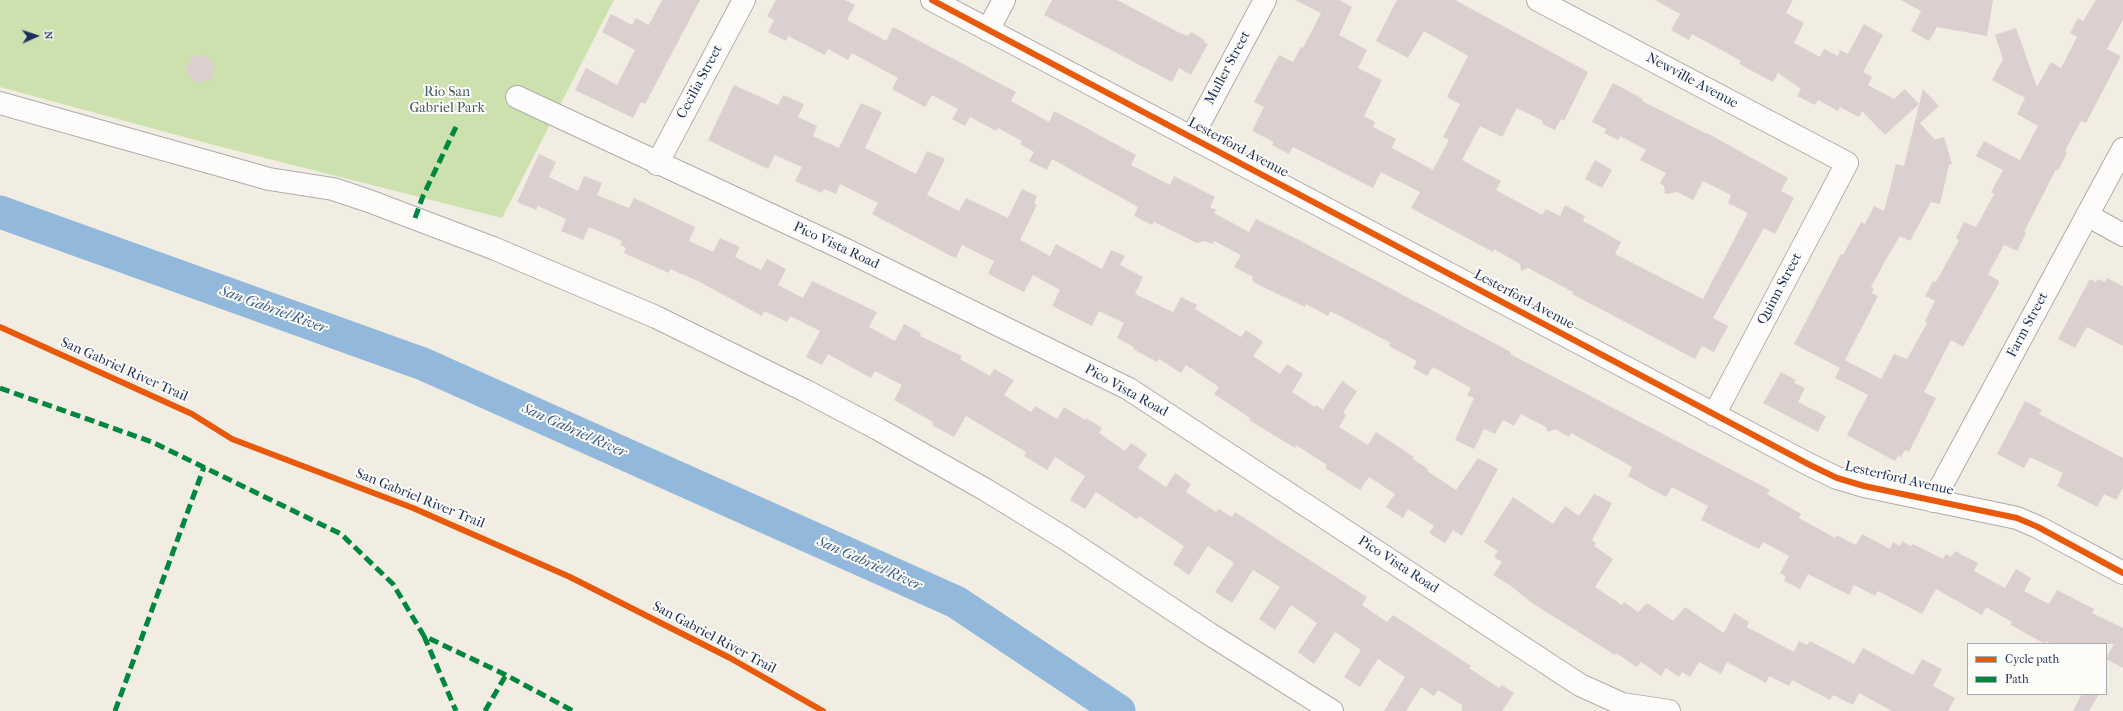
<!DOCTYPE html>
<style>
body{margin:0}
#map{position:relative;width:2123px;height:711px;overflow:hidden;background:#f1ede3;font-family:"IM FELL French Canon",serif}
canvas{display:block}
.legend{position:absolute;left:1967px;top:643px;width:140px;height:52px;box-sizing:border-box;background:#fdfcf7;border:1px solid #a3aaba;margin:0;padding:5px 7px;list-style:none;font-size:12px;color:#1b2f5e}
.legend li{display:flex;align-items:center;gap:8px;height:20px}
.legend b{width:20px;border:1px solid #a3aaba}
.north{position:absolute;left:16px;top:16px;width:40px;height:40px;-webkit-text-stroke:3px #fdfcf7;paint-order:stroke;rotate:87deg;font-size:11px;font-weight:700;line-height:16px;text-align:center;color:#1b2f5e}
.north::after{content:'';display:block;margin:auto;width:14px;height:18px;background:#1b2f5e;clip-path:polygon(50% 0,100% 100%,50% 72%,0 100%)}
</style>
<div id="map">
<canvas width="2123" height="711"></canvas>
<ul class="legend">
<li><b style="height:5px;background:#e8590c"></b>Cycle path</li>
<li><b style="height:5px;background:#00873e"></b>Path</li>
</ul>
<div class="north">N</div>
</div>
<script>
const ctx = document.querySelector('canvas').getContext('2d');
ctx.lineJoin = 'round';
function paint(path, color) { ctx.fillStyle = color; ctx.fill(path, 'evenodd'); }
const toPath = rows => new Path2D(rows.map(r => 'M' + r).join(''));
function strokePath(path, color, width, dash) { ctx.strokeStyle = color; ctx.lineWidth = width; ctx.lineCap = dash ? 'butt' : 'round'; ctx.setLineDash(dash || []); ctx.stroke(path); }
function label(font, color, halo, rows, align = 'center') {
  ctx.font = font + ' "IM FELL French Canon",serif'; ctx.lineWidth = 4; ctx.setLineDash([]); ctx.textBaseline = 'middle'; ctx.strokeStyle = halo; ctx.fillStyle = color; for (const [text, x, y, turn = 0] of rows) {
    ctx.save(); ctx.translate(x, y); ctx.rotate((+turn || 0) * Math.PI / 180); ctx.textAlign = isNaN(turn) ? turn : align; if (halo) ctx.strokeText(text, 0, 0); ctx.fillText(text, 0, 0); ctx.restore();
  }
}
paint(toPath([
 [0,0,614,0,502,218,210,144,0,87]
]), '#cde1ae');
strokePath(toPath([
 [0,212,423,364,956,602,1119,711]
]), '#92b8db', 33);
paint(toPath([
 [662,0,700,0,645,104,641,102,633,118,575,90,586,68,617,85,635,50,602,32,611,14,632,25,636,18,649,25],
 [776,0,845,0,855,5,847,20,886,41,893,27,1016,92,1011,101,1049,122,1054,111,1077,123,1136,155,1131,165,1170,185,1174,176,1215,197,1210,207,1216,210,1214,213,1249,232,1256,219,1297,239,1511,352,1510,354,1770,490,1767,494,1801,514,1799,518,1835,538,1836,535,1856,545,1862,534,1890,549,1893,542,1900,546,1902,541,1911,546,1913,544,1943,559,1946,554,1951,557,1955,551,1978,563,1974,571,2005,588,2016,569,2031,578,2024,591,2049,604,2057,590,2094,609,2092,613,2123,628,2123,668,2106,659,2114,644,2052,644,2046,641,2045,644,2011,625,2012,622,1986,607,1982,615,1936,589,1922,614,1878,591,1875,596,1854,585,1849,595,1808,574,1800,589,1784,581,1786,577,1780,573,1789,556,1763,542,1759,549,1701,520,1708,506,1672,487,1666,497,1628,476,1632,467,1616,458,1571,433,1569,437,1555,429,1548,432,1546,427,1521,414,1514,426,1503,420,1495,434,1484,429,1474,449,1455,440,1474,398,1467,395,1471,388,1433,367,1427,376,1413,368,1417,361,1389,346,1391,343,1330,311,1328,316,1306,304,1305,307,1255,283,1252,280,1253,277,1234,267,1241,255,1214,241,1212,244,1205,241,1197,243,1154,222,1152,225,1134,216,1138,207,1052,159,1047,170,1029,161,1034,152,1020,144,1022,141,998,128,996,131,970,117,965,126,952,119,958,109,932,95,925,107,892,89,898,78,852,53,848,60,828,49,825,55,788,36,786,41,768,32,774,20,767,16],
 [1052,0,1117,0,1178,32,1188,36,1191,32,1205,40,1204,42,1208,44,1191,75,1179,68,1172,82,1044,15],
 [1295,0,1339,0,1352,7,1339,35,1367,50,1358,68,1382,80,1364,116,1375,122,1373,127,1396,139,1392,148,1433,170,1449,140,1443,137,1460,104,1447,97,1468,56,1424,31,1408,58,1376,41,1397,0,1455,0,1588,72,1564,121,1561,119,1555,130,1542,124,1543,121,1517,108,1502,137,1480,126,1462,160,1501,181,1496,190,1542,215,1546,209,1560,216,1565,205,1585,216,1583,221,1621,242,1615,254,1703,299,1748,213,1728,203,1731,195,1703,181,1693,200,1677,192,1665,194,1664,186,1660,183,1666,173,1640,160,1646,150,1620,136,1618,140,1604,133,1606,129,1592,122,1613,83,1643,99,1642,101,1707,134,1707,133,1788,178,1781,191,1794,198,1775,234,1764,228,1713,318,1728,326,1714,352,1702,346,1695,359,1612,315,1572,294,1573,292,1528,268,1521,271,1520,264,1494,249,1493,252,1411,208,1420,192,1381,172,1373,188,1293,147,1289,154,1272,145,1274,142,1252,131,1264,107,1254,102,1279,55,1293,62,1301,47,1303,48,1321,13],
 [1655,0,1793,0,1786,13,1804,23,1794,43,1820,57,1824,49,1838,56,1840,50,1848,54,1864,24,1883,35,1863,72,1872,77,1868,85,1894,99,1905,89,1919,104,1885,135,1862,111,1859,117,1840,107,1838,111,1818,100,1815,105,1797,96,1801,89,1778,73,1773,82,1739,64,1741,61,1692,34,1689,40,1671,30,1680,14],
 [1901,0,1993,0,1987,36,1937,27,1929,41,1911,31,1921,11],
 [2096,0,2123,0,2123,20,2107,49,2121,56,2086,123,2081,121,2065,151,2067,153,2058,171,2056,169,2024,232,2026,233,2017,251,2004,245,1988,274,1999,281,1999,283,1963,347,1951,340,1924,392,1936,398,1909,452,1905,450,1901,457,1898,456,1895,461,1847,435,1868,395,1835,378,1840,368,1794,344,1841,254,1843,255,1861,222,1865,224,1874,206,1884,211,1896,164,1904,166,1923,89,1939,106,1920,123,1935,140,1944,137,1952,164,1949,165,1940,204,1931,202,1910,241,1900,236,1885,261,1871,287,1874,289,1872,293,1878,296,1845,360,1881,379,1894,354,1907,359,1927,323,1925,321,1935,301,1925,296,1933,281,1936,282,1959,240,1956,238,1964,222,1976,227,1994,194,1991,192,2003,170,1976,156,1984,141,2020,160,2038,126,2017,114,2025,98,1992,80,2003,59,1995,35,2016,28,2037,87,2051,62,2061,68,2077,37,2070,33,2078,18,2083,21],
 [206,55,215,66,210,80,196,83,186,72,191,57],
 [734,85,778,105,783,95,804,104,798,117,817,126,813,136,839,148,861,103,882,112,865,148,916,174,927,151,945,159,927,195,959,211,966,198,1008,218,1022,189,1037,196,1034,204,1037,205,1020,240,1050,256,1056,244,1102,269,1111,250,1125,256,1120,265,1143,277,1135,294,1173,312,1181,297,1197,305,1195,309,1241,337,1246,330,1263,342,1253,356,1280,374,1287,364,1303,374,1292,392,1315,407,1316,405,1323,410,1342,381,1357,391,1343,413,1346,415,1339,427,1368,445,1376,432,1414,457,1413,459,1428,469,1427,471,1456,490,1478,458,1498,469,1462,536,1453,530,1445,543,1429,533,1434,526,1408,509,1403,518,1386,507,1395,494,1369,477,1360,490,1325,468,1327,465,1296,445,1295,448,1249,420,1250,418,1214,394,1219,387,1186,365,1181,373,1159,359,1157,362,1133,349,1134,347,1117,338,1124,323,1099,311,1092,326,1052,306,1060,290,1033,275,1024,292,988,274,994,261,962,245,956,258,951,256,872,214,878,203,840,184,836,194,824,189,822,193,795,181,802,167,775,155,768,169,708,140],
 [539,154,556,162,549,177,578,191,584,176,602,183,597,195,629,208,634,198,695,227,689,241,713,252,720,238,740,247,735,257,761,270,767,259,786,269,778,285,803,298,812,281,877,312,869,327,895,341,904,324,921,333,920,336,962,356,960,359,990,376,994,369,1014,380,1004,395,1031,412,1035,406,1057,419,1064,407,1085,420,1086,418,1102,428,1099,433,1125,451,1131,443,1147,454,1138,468,1166,487,1175,473,1191,484,1186,492,1216,512,1219,509,1232,517,1235,512,1367,597,1362,605,1387,622,1393,615,1471,666,1469,668,1499,688,1502,685,1514,693,1502,711,1462,711,1462,705,1438,690,1434,696,1421,687,1406,711,1384,711,1405,677,1378,659,1360,687,1344,677,1361,650,1335,632,1314,664,1298,652,1317,623,1291,605,1275,630,1259,619,1280,587,1253,570,1232,603,1215,592,1234,563,1208,546,1189,575,1173,564,1184,546,1139,516,1137,519,1096,492,1085,509,1070,500,1085,476,1055,457,1047,470,1024,456,1026,452,966,416,954,437,932,425,933,422,894,400,902,385,875,371,871,378,828,354,822,365,806,357,820,331,790,316,787,322,764,311,762,316,698,281,670,269,669,273,624,253,626,248,620,245,622,241,589,227,583,240,561,231,566,219,538,206,536,210,517,202],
 [1595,160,1612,170,1602,188,1585,179],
 [2107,278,2123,286,2123,346,2087,327,2075,348,2058,339,2090,279,2096,282,2098,279,2105,282],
 [1781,372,1796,380,1794,383,1805,388,1798,402,1826,416,1818,432,1763,403],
 [2025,401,2042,410,2039,414,2123,458,2123,488,2116,500,2104,494,2097,507,2057,486,2063,473,2030,457,2024,468,1997,454],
 [1594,494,1612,503,1592,540,1596,543,1594,546,1613,559,1595,587,1622,605,1624,602,1638,612,1647,603,1673,621,1685,607,1724,633,1734,613,1749,622,1747,627,1794,652,1799,641,1807,645,1810,641,1854,664,1863,648,1913,675,1922,659,1942,669,1933,686,1955,698,1948,711,1892,711,1859,693,1853,705,1833,695,1830,700,1792,680,1789,686,1769,676,1766,683,1727,662,1721,674,1699,662,1690,677,1682,672,1679,677,1666,668,1661,676,1641,662,1637,667,1616,653,1615,655,1532,603,1511,586,1493,575,1502,562,1494,557,1498,551,1484,542,1513,497,1553,524,1565,506,1579,516],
 [2082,694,2099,694,2089,711,2073,711]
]), '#dccfcf');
const minor = toPath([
 [932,0,1810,465,1837,478,1864,486,2017,518,2038,527,2123,573],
 [1538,0,1847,163,1714,415],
 [988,30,1004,0],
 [517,97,846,250,1129,389,1580,685,1622,704,1669,711],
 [0,103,269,179,333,189,369,201,493,248,656,317,806,391,878,429,986,490,1066,539,1208,633,1332,711],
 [1192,137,1265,0],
 [657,164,744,0],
 [2087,215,2123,235],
 [1933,501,2123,149]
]);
strokePath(minor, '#acacac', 24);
strokePath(minor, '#fdfcfb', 22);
strokePath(toPath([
 [415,218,423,196,456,127],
 [0,388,152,442,341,534,393,584,424,636,506,675,573,711],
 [424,636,456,711],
 [115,711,204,467],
 [485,711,506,675]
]), '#00873e', 5, [10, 5]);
strokePath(toPath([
 [932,0,1810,465,1837,478,1864,486,2017,518,2038,527,2123,573],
 [0,327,192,414,232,439,413,508,570,577,730,658,823,711]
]), '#e8590c', 6);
label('14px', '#1b2f5e', '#fdfcf7', [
 ["Muller Street",1228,68,-62],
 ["Newville Avenue",1692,81,28],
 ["Cecilia Street",700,82,-62],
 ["Lesterford Avenue",1238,148,28],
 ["Pico Vista Road",836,246,25],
 ["Quinn Street",1780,289,-62],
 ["Lesterford Avenue",1524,300,28],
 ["Farm Street",2028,325,-62],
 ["San Gabriel River Trail",124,370,24],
 ["Pico Vista Road",1126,391,29],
 ["Lesterford Avenue",1899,479,13],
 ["San Gabriel River Trail",420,499,22],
 ["Pico Vista Road",1398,565,33],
 ["San Gabriel River Trail",714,638,28]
]);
label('14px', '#405967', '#fdfcf7', [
 ["Rio San",447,93],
 ["Gabriel Park",447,109]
]);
label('italic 15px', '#3a5d8f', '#fdfcf7', [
 ["San Gabriel River",273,310,20],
 ["San Gabriel River",574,431,24],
 ["San Gabriel River",869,564,24]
]);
</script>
